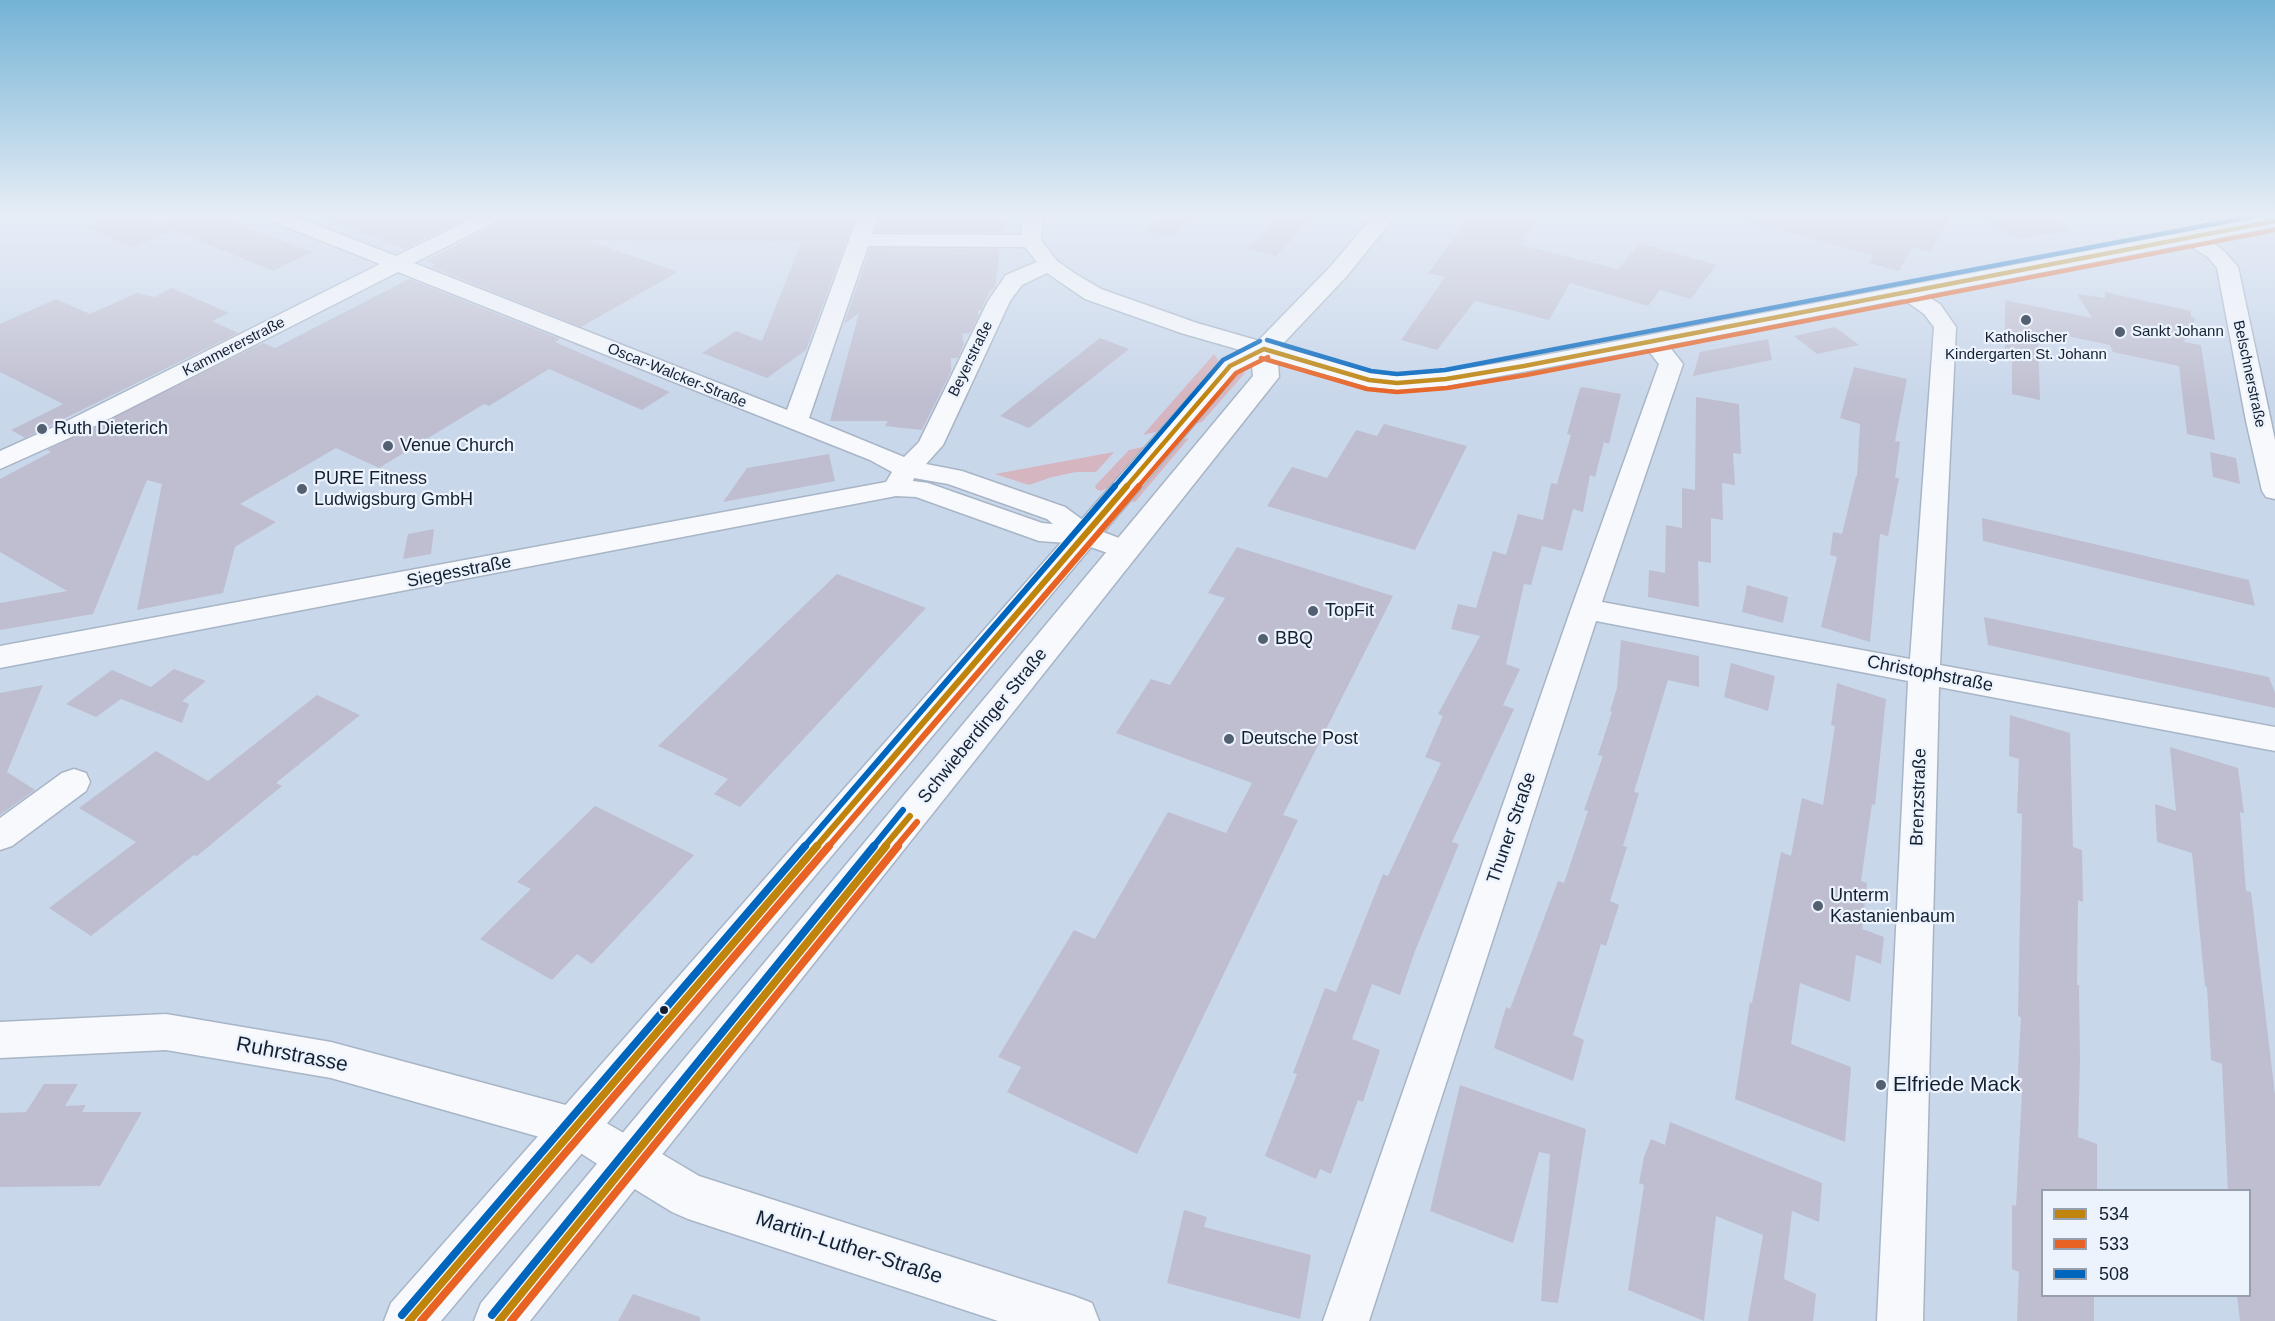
<!DOCTYPE html>
<meta charset="utf-8">
<style>
body{margin:0}
#map{position:relative;width:2275px;height:1321px;overflow:hidden;background:#c9d7eb;font-family:Arial,sans-serif}
canvas{display:block}
.legend{position:absolute;left:2041px;top:1189px;width:210px;height:108px;box-sizing:border-box;background:#ecf3fd;border:2px solid #969fab;margin:0;padding:8px 10px;list-style:none;font-size:18px;color:#142031}
.legend li{display:flex;align-items:center;gap:12px;height:30px}
.legend b{width:30px;border:2px solid #969fab}
</style>
<div id="map">
<canvas width="2275" height="1321"></canvas>
<ul class="legend">
<li><b style="height:8px;background:#be840c"></b>534</li>
<li><b style="height:8px;background:#e76223"></b>533</li>
<li><b style="height:8px;background:#0065bd"></b>508</li>
</ul>
</div>
<script>
const ctx = document.querySelector('canvas').getContext('2d');
ctx.lineJoin = 'round';
function paint(path, color) { ctx.fillStyle = color; ctx.fill(path, 'evenodd'); }
const toPath = rows => new Path2D(rows.map(r => 'M' + r).join(''));
function strokePath(path, color, width, dash) { ctx.strokeStyle = color; ctx.lineWidth = width; ctx.lineCap = dash ? 'butt' : 'round'; ctx.setLineDash(dash || []); ctx.stroke(path); }
function label(font, color, halo, rows, align = 'center') {
  ctx.font = font + ' Arial,sans-serif'; ctx.lineWidth = 4.5; ctx.setLineDash([]); ctx.textBaseline = 'middle'; ctx.strokeStyle = halo; ctx.fillStyle = color; for (const [text, x, y, turn = 0] of rows) {
    ctx.save(); ctx.translate(x, y); ctx.rotate((+turn || 0) * Math.PI / 180); ctx.textAlign = isNaN(turn) ? turn : align; if (halo) ctx.strokeText(text, 0, 0); ctx.fillText(text, 0, 0); ctx.restore();
  }
}
paint(toPath([
 [1214,354,1218,360,1216,367,1160,431,1143,435],
 [1239,371,1245,373,1202,422,1194,424],
 [1189,438,1135,502,1129,501,1180,440],
 [1147,446,1113,485,1101,491,1096,489,1095,486,1129,450],
 [1114,452,1096,472,1076,472,1052,477,1029,485,995,474]
]), '#d5b5bf');
paint(toPath([
 [120,213,133,213,160,224,185,213,209,213,312,252,273,271,173,230,133,248,85,227],
 [315,213,479,213,405,249,315,215],
 [510,213,857,213,806,350,767,378,702,353,736,331,762,341,802,241,587,240,678,272,581,327,431,267,436,265,426,261,506,219],
 [881,213,917,213,916,219,1003,220,1002,233,875,232],
 [1166,213,1199,213,1173,237,1145,230],
 [1283,213,1317,213,1276,256,1248,249],
 [1473,213,1542,213,1520,245,1618,269,1640,243,1716,265,1691,299,1660,290,1648,306,1570,283,1549,320,1475,301,1437,350,1401,340,1445,277,1428,273],
 [1743,213,1952,213,1930,252,1912,247,1899,271,1869,263,1873,255,1742,220],
 [1973,213,2042,213,2073,230,2018,239],
 [870,248,1000,249,995,287,989,292,981,310,978,310,978,317,970,333,962,334,964,344,958,358,951,358,951,371,922,430,885,426,888,421,830,421,859,313,844,324],
 [409,279,560,339,555,342,670,392,642,410,549,369,489,406,484,404,379,468,336,448,240,504,276,522,235,547,223,593,137,610,162,484,147,480,93,614,0,630,0,603,67,591,0,552,0,479,51,452,47,450,263,343,275,348],
 [172,288,229,313,212,321,238,333,25,438,11,430,63,404,0,372,0,324,56,299,90,314,137,293,154,297],
 [2105,292,2191,311,2191,317,2196,318,2184,342,2201,345,2215,440,2187,434,2179,366,2113,352,2110,345,2043,331,2044,339,2038,337,2040,400,2012,394,2012,351,2005,350,2005,300,2092,318,2077,294,2105,298],
 [1835,327,1859,345,1817,354,1794,336],
 [1100,338,1129,349,1029,428,1000,416],
 [1768,339,1772,360,1693,376,1700,352],
 [1854,367,1907,379,1895,441,1900,442,1895,478,1899,478,1888,536,1880,534,1870,642,1821,627,1837,557,1830,555,1833,532,1842,534,1856,476,1857,476,1860,424,1840,418],
 [1583,387,1621,394,1609,444,1604,442,1595,477,1590,475,1583,512,1573,509,1562,551,1542,546,1531,585,1524,584,1506,664,1520,669,1503,705,1514,709,1452,842,1459,844,1415,951,1400,995,1372,984,1352,1039,1380,1050,1363,1102,1358,1100,1331,1174,1320,1169,1316,1179,1265,1156,1297,1074,1293,1073,1325,988,1336,992,1383,874,1388,876,1441,763,1425,757,1443,716,1438,714,1480,636,1451,629,1458,604,1476,608,1493,551,1506,555,1518,514,1543,520,1551,483,1557,484,1571,435,1567,434,1580,388],
 [1696,397,1739,404,1741,454,1733,453,1735,485,1722,483,1723,520,1711,518,1711,563,1698,561,1699,607,1648,597,1649,570,1665,573,1666,525,1682,528,1682,488,1695,490],
 [1384,424,1467,446,1415,550,1267,506,1292,467,1327,478,1356,430,1377,436],
 [2210,452,2236,458,2240,484,2213,477],
 [829,454,835,481,723,502,747,468],
 [1982,518,2249,580,2255,606,1983,541],
 [434,529,431,554,403,559,408,534],
 [1237,547,1393,596,1283,815,1298,820,1137,1154,1007,1092,1021,1067,998,1057,1074,930,1095,939,1168,812,1226,833,1252,783,1116,733,1151,679,1170,685,1225,598,1208,593],
 [837,574,926,608,740,807,714,794,728,779,658,746],
 [1747,585,1788,597,1783,623,1742,612],
 [1984,617,2269,677,2275,693,2275,708,1988,645],
 [1621,640,1699,656,1699,687,1668,680,1634,792,1639,793,1623,846,1627,847,1610,901,1619,905,1606,946,1601,944,1573,1035,1584,1040,1573,1081,1494,1048,1506,1007,1510,1009,1558,881,1564,883,1588,811,1584,810,1603,756,1598,755,1612,712,1610,711,1617,688],
 [1731,663,1775,676,1768,711,1724,697],
 [174,669,206,681,182,701,189,704,182,723,121,699,96,717,66,704,112,670,151,687],
 [1837,683,1886,699,1875,805,1872,804,1861,881,1867,883,1862,929,1884,937,1881,964,1856,955,1850,1002,1800,983,1791,1044,1851,1067,1845,1142,1735,1099,1750,1002,1752,1003,1781,852,1791,856,1802,798,1823,805,1835,726,1831,725],
 [43,685,7,772,35,790,0,815,0,693],
 [317,695,360,715,276,783,282,786,197,856,194,855,91,936,49,908,136,842,79,808,156,751,208,781],
 [2010,715,2070,733,2073,847,2082,850,2083,902,2078,900,2077,985,2079,985,2080,1062,2078,1137,2097,1144,2097,1191,2043,1191,2043,1296,2094,1296,2094,1321,2017,1321,2019,1272,2012,1269,2012,1205,2016,1206,2022,1093,2017,1091,2021,1017,2018,1016,2022,814,2017,813,2019,759,2009,756],
 [2170,747,2238,768,2244,813,2240,812,2246,891,2251,892,2275,1095,2275,1321,2240,1321,2237,1296,2250,1296,2250,1191,2228,1191,2222,1064,2211,1060,2207,987,2205,986,2192,853,2157,842,2155,804,2176,811],
 [595,806,694,855,592,964,577,954,552,980,480,939,531,889,517,882],
 [44,1084,78,1084,65,1106,86,1105,82,1112,142,1112,100,1186,0,1187,0,1113,26,1112],
 [1460,1085,1586,1129,1558,1303,1541,1301,1550,1154,1539,1152,1513,1243,1430,1211],
 [1670,1122,1822,1183,1819,1222,1792,1211,1784,1279,1816,1294,1813,1321,1748,1321,1763,1235,1716,1216,1704,1321,1628,1290,1644,1185,1639,1183,1644,1157,1651,1139,1665,1145],
 [1184,1210,1207,1217,1204,1227,1311,1255,1300,1319,1167,1283],
 [633,1294,700,1317,700,1321,618,1321]
]), '#bfbed0');
const minor = toPath([
 [259,213,286,213,396,256,483,213,508,213,505,217,414,263,787,410,859,213,879,213,872,234,1021,235,1023,213,1043,213,1041,240,1056,260,1074,273,1101,289,1197,323,1371,373,1397,376,1446,372,1524,359,2275,215,2275,227,2209,240,2223,250,2238,267,2275,440,2275,499,2266,497,2262,491,2246,421,2217,268,2209,258,2187,244,1925,295,1940,304,1956,327,1940,665,2275,727,2275,751,1939,687,1923,1321,1877,1321,1908,681,1596,621,1369,1321,1323,1321,1571,609,1659,364,1647,349,1446,386,1397,390,1369,387,1181,333,1085,299,1047,273,1022,285,1010,301,943,445,926,464,962,471,1065,507,1095,529,1135,544,1139,550,1135,556,1125,559,1082,544,1039,541,916,497,896,496,0,668,0,646,886,482,892,472,870,460,398,272,87,430,0,469,0,451,69,420,380,264,262,217,259,213],
 [868,246,1025,247,1037,262,1006,275,988,301,919,442,904,457,809,418,868,246],
 [1903,299,1924,314,1934,327,1910,659,1602,602,1683,364,1668,345,1903,299],
 [914,478,948,484,1047,519,1053,524,1042,523,928,483,913,481,914,478],
 [74,769,86,773,90,782,86,791,12,846,0,850,0,818,62,773,74,769],
 [166,1014,331,1042,577,1108,591,1114,646,1146,652,1161,646,1176,631,1182,616,1176,568,1145,331,1078,166,1050,0,1058,0,1022,166,1014]
]);
const tertiary = toPath([
 [631,1138,647,1145,699,1176,1074,1296,1092,1303,1099,1321,998,1321,688,1219,672,1212,615,1177,608,1161,615,1145,631,1138]
]);
const secondary = toPath([
 [1376,213,1398,213,1346,277,1277,350,1279,377,1275,382,530,1321,474,1321,481,1303,1253,376,1252,365,1239,371,441,1321,384,1321,391,1303,1221,361,1255,344,1330,267,1376,213]
]);
strokePath(minor, '#a8b5c6', 3);
strokePath(tertiary, '#a8b5c6', 3);
strokePath(secondary, '#a8b5c6', 3);
paint(minor, '#f7f9fc');
paint(tertiary, '#f7f9fc');
paint(secondary, '#f7f9fc');
strokePath(toPath([
 [1264,349,1369,380,1397,383,1446,379,1524,366,2275,221],
 [1126,487,1230,366,1264,349]
]), '#be840c', 4.5);
strokePath(toPath([
 [816,847,1127,486],
 [884,847,910,816]
]), '#be840c', 6);
strokePath(toPath([
 [409,1321,817,846],
 [499,1321,886,846]
]), '#be840c', 8);
strokePath(toPath([
 [1261,358,1367,389,1397,392,1447,388,1526,375,2275,230],
 [1138,487,1236,373,1268,357]
]), '#e76223', 4.5);
strokePath(toPath([
 [828,847,1139,486],
 [896,847,917,822]
]), '#e76223', 6);
strokePath(toPath([
 [421,1321,829,846],
 [511,1321,898,846]
]), '#e76223', 8);
strokePath(toPath([
 [1267,340,1371,371,1397,374,1445,370,2271,213],
 [1114,487,1223,360,1260,341]
]), '#0065bd', 4.5);
strokePath(toPath([
 [804,847,1115,486],
 [873,847,903,810]
]), '#0065bd', 6);
strokePath(toPath([
 [402,1315,805,846],
 [492,1315,874,846]
]), '#0065bd', 8);
const sky = ctx.createLinearGradient(0, 0, 0, 398);
sky.addColorStop(0, '#74b3d5');
sky.addColorStop(0.54, '#e7edf6');
sky.addColorStop(1, '#e7edf600');
ctx.fillStyle = sky;
ctx.fillRect(0, 0, 2275, 398);
for (const [x, y, r, color] of [
 [2026,320,6,"#536072"],
 [2120,332,6,"#536072"],
 [42,429,6,"#536072"],
 [388,446,6,"#536072"],
 [302,489,6,"#536072"],
 [1313,611,6,"#536072"],
 [1263,639,6,"#536072"],
 [1229,739,6,"#536072"],
 [1818,906,6,"#536072"],
 [664,1010,5,"#142031"],
 [1881,1085,6,"#536072"]
]) { const dot = new Path2D(); dot.arc(x, y, r, 0, 2 * Math.PI); ctx.fillStyle = color; ctx.fill(dot); strokePath(dot, '#ecf3fd', 2); }
label('15px', '#142031', '#ecf3fd', [
 ["Sankt Johann",2132,332],
 ["Katholischer",2026,338,"center"],
 ["Kindergarten St. Johann",2026,355,"center"]
], 'left');
label('15px', '#142031', '#ecf3fd', [
 ["Kammererstraße",234,347,-27],
 ["Beyerstraße",971,359,-64],
 ["Belschnerstraße",2249,374,78],
 ["Oscar-Walcker-Straße",677,376,22]
]);
label('18px', '#142031', '#ecf3fd', [
 ["Ruth Dieterich",54,429],
 ["Venue Church",400,446],
 ["PURE Fitness",314,479],
 ["Ludwigsburg GmbH",314,500],
 ["TopFit",1325,611],
 ["BBQ",1275,639],
 ["Deutsche Post",1241,739],
 ["Unterm",1830,896],
 ["Kastanienbaum",1830,917]
], 'left');
label('18px', '#142031', '#ecf3fd', [
 ["Siegesstraße",459,572,-11],
 ["Christophstraße",1930,674,11],
 ["Schwieberdinger Straße",983,726,-51],
 ["Brenzstraße",1919,797,-88],
 ["Thuner Straße",1512,828,-71]
]);
label('21px', '#142031', '#ecf3fd', [
 ["Ruhrstrasse",292,1055,11],
 ["Martin-Luther-Straße",849,1248,18]
]);
label('21px', '#142031', '#ecf3fd', [
 ["Elfriede Mack",1893,1085]
], 'left');
</script>
